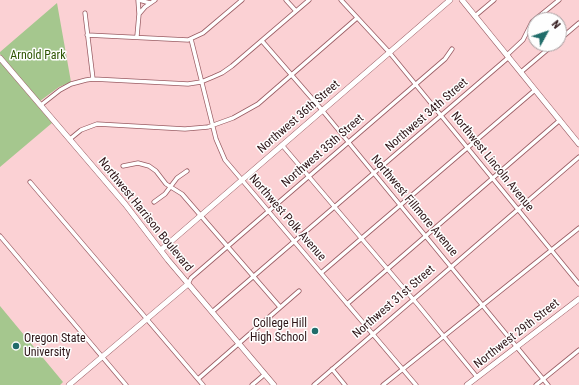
<!DOCTYPE html>
<style>
body{margin:0}
#map{position:relative;width:579px;height:385px;overflow:hidden;background:#fbd1d4;font-family:"Roboto Condensed",sans-serif}
canvas{display:block}
.north{position:absolute;left:527px;top:12px;width:40px;height:40px;box-sizing:border-box;background:#fefefe;border:1px solid #aaa0a2;border-radius:50%;rotate:50deg;font-size:11px;font-weight:700;line-height:16px;text-align:center;color:#2d1417}
.north::after{content:'';display:block;margin:auto;width:14px;height:18px;background:#206c6a;clip-path:polygon(50% 0,100% 100%,50% 72%,0 100%)}
</style>
<div id="map">
<canvas width="579" height="385"></canvas>
<div class="north">N</div>
</div>
<script>
const ctx = document.querySelector('canvas').getContext('2d');
ctx.lineJoin = 'round';
function paint(path, color) { ctx.fillStyle = color; ctx.fill(path, 'evenodd'); }
const toPath = rows => new Path2D(rows.map(r => 'M' + r).join(''));
function strokePath(path, color, width, dash) { ctx.strokeStyle = color; ctx.lineWidth = width; ctx.lineCap = dash ? 'butt' : 'round'; ctx.setLineDash(dash || []); ctx.stroke(path); }
function label(font, color, halo, rows, align = 'center') {
  ctx.font = font + ' "Roboto Condensed",sans-serif'; ctx.lineWidth = 3; ctx.setLineDash([]); ctx.textBaseline = 'middle'; ctx.strokeStyle = halo; ctx.fillStyle = color; for (const [text, x, y, turn = 0] of rows) {
    ctx.save(); ctx.translate(x, y); ctx.rotate((+turn || 0) * Math.PI / 180); ctx.textAlign = isNaN(turn) ? turn : align; if (halo) ctx.strokeText(text, 0, 0); ctx.fillText(text, 0, 0); ctx.restore();
  }
}
paint(toPath([
 [57,3,71,82,59,87,40,101,0,54,0,52],
 [0,62,52,123,0,167],
 [0,306,63,382,60,385,0,385]
]), '#a5c78e');
const street = toPath([
 [138,0,139,14,145,7,155,0],
 [139,0,150,3],
 [286,0,296,11],
 [341,0,389,52,579,284],
 [85,13,93,79],
 [475,16,494,0],
 [87,35,188,40,203,33,242,0],
 [137,36,139,14],
 [191,39,216,139,225,160,416,385],
 [559,40,579,23],
 [262,41,322,110,548,385],
 [507,55,523,40,532,22,559,0],
 [521,72,554,44],
 [41,105,60,90,71,84,86,80,93,79,188,84,201,82,213,77,222,73,232,66,309,0],
 [70,139,81,130,97,124,185,129,208,127,233,118,258,104,357,18],
 [282,145,418,305,477,377],
 [123,166,138,163,149,166,156,171,166,184,182,194,280,307],
 [30,182,203,385],
 [154,202,165,194,177,178,187,171],
 [0,236,126,385],
 [321,273,535,90],
 [188,284,191,278,445,59,452,49],
 [347,304,560,120],
 [212,312,509,57],
 [332,369,345,385],
 [198,379,299,291],
 [252,385,265,374],
 [314,385,579,157],
 [383,385,579,228],
 [536,385,579,350]
]);
const secondary = toPath([
 [462,0,579,144],
 [0,58,125,204,168,260,274,385],
 [161,250,450,0],
 [69,385,188,284],
 [467,385,579,299]
]);
strokePath(street, '#995c63', 5);
strokePath(secondary, '#995c63', 6);
strokePath(street, '#fff', 3.5);
strokePath(secondary, '#fff', 5);
for (const [x, y, r, color] of [
 [315,331,4,"#206c6a"],
 [16,346,4,"#206c6a"]
]) { const dot = new Path2D(); dot.arc(x, y, r, 0, 2 * Math.PI); ctx.fillStyle = color; ctx.fill(dot); strokePath(dot, '#fefefe', 1.5); }
label('12px', '#2d5400', '#fefefe', [
 ["Arnold Park",38,56]
]);
label('12px', '#2d1417', '#fefefe', [
 ["Northwest 34th Street",427,115,-41],
 ["Northwest 36th Street",299,117,-41],
 ["Northwest 35th Street",323,151,-41],
 ["Northwest Lincoln Avenue",492,162,51],
 ["Northwest Fillmore Avenue",414,206,50],
 ["Northwest Harrison Boulevard",145,215,51],
 ["Northwest Polk Avenue",287,218,49],
 ["Northwest 31st Street",394,302,-41],
 ["Northwest 29th Street",517,334,-38]
]);
label('12px', '#2d1417', '#fefefe', [
 ["College Hill",307,324],
 ["High School",307,338],
 ["Oregon State",24,339,"left"],
 ["University",24,353,"left"]
], 'right');
</script>
